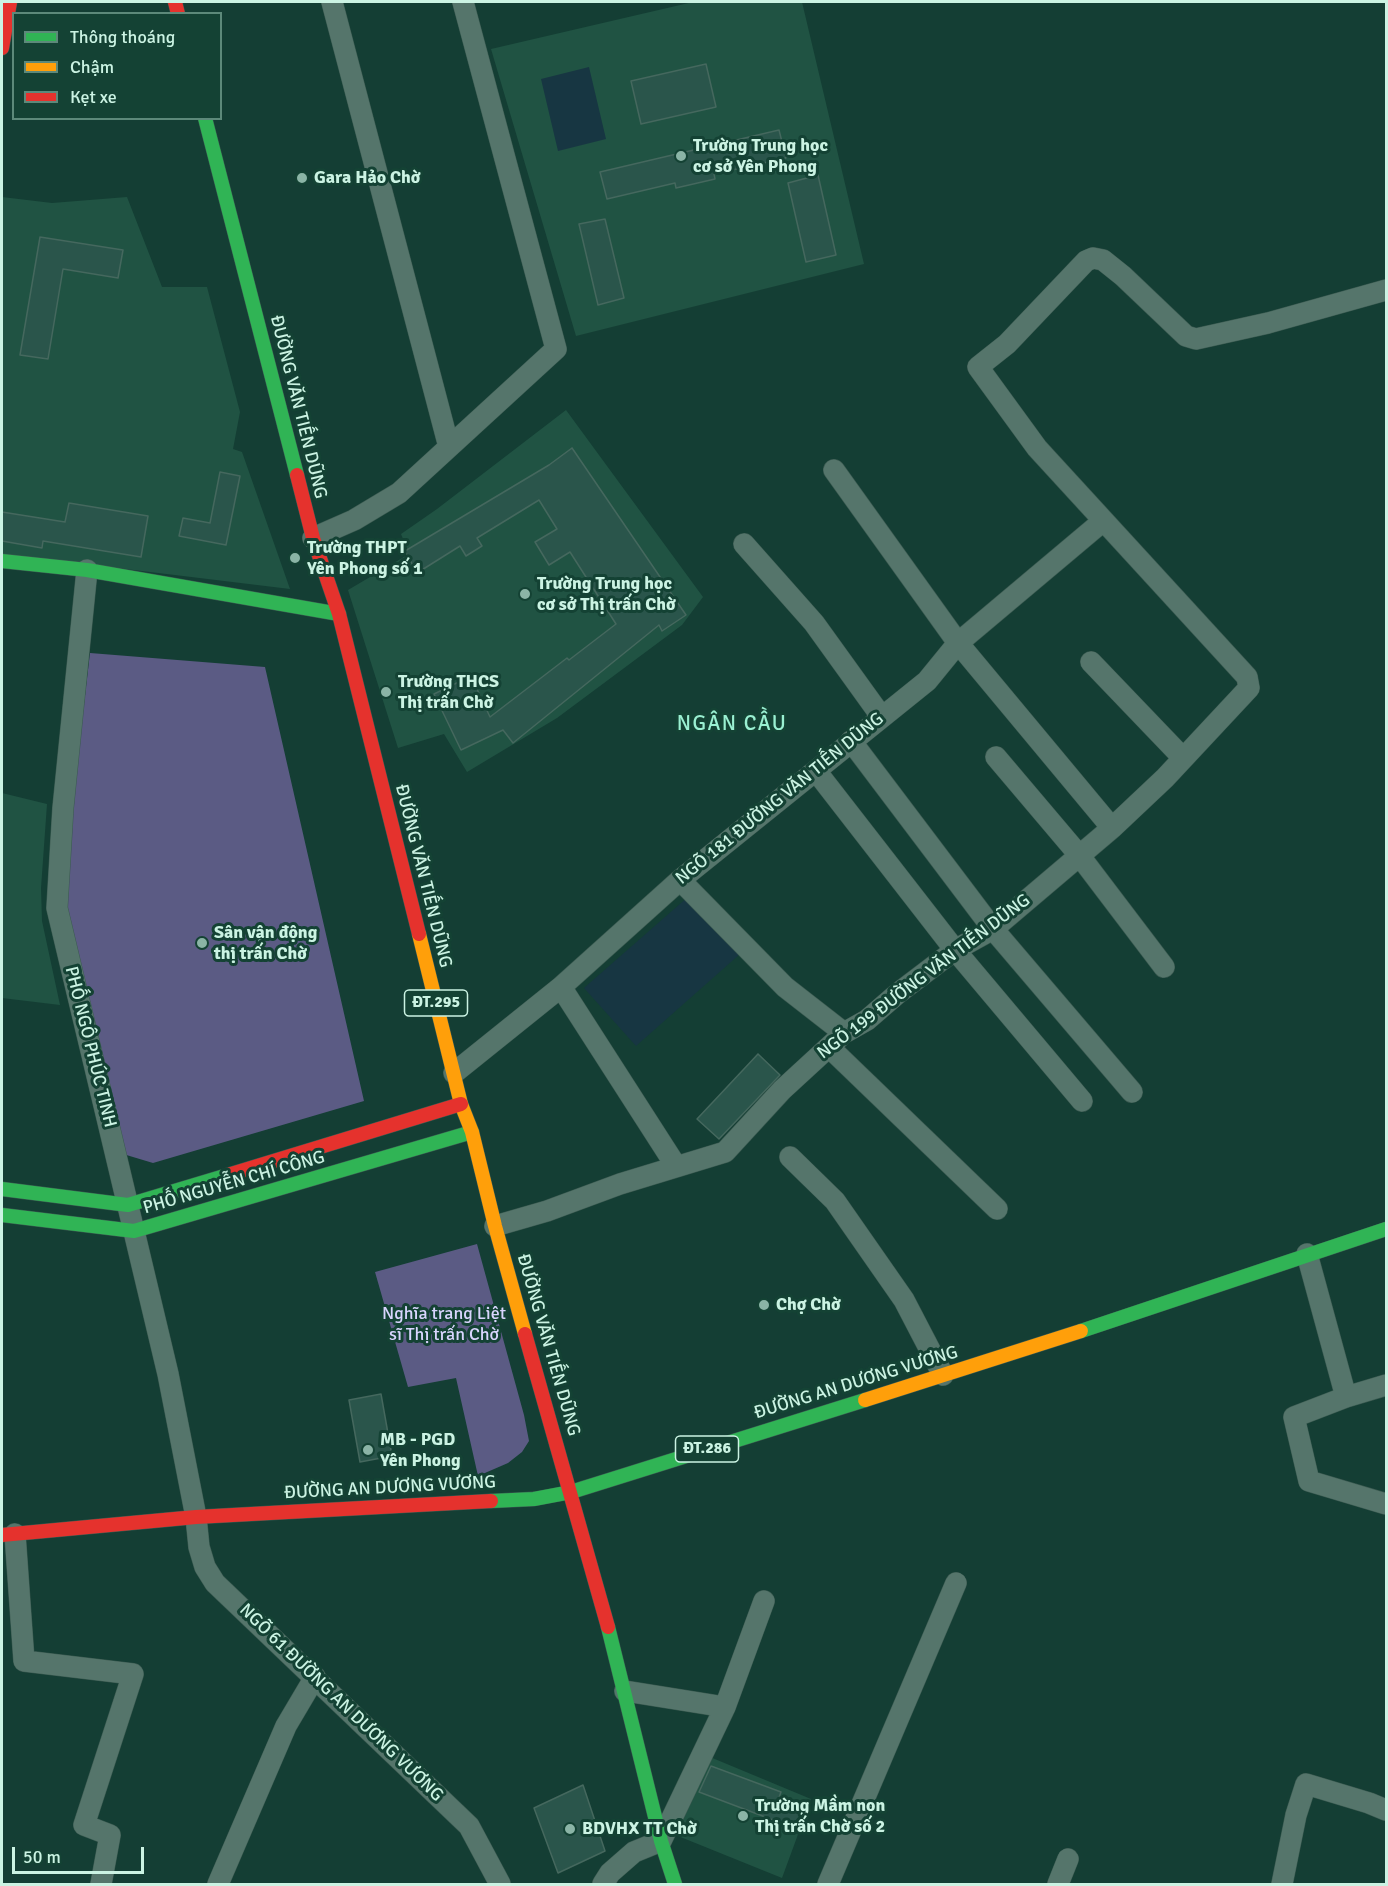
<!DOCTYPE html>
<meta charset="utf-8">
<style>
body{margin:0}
#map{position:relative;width:1388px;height:1886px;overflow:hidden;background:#143e34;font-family:Signika,sans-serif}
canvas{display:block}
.frame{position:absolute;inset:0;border:3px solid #cbf3e3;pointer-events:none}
.legend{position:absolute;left:12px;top:12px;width:210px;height:108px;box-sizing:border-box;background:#144234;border:2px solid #5d897a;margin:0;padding:8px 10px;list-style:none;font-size:18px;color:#cbf3e3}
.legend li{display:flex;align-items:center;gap:12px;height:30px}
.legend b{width:30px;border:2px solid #5d897a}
.scale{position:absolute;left:12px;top:1847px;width:132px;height:27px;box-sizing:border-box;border:3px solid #cbf3e3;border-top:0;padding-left:8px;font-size:18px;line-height:21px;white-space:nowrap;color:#cbf3e3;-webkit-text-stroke:4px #144234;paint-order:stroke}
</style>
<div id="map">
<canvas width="1388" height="1886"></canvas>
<div class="frame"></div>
<ul class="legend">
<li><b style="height:8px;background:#30b455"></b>Thông thoáng</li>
<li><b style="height:8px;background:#ff9f0a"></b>Chậm</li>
<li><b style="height:8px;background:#e5322d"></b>Kẹt xe</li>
</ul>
<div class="scale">50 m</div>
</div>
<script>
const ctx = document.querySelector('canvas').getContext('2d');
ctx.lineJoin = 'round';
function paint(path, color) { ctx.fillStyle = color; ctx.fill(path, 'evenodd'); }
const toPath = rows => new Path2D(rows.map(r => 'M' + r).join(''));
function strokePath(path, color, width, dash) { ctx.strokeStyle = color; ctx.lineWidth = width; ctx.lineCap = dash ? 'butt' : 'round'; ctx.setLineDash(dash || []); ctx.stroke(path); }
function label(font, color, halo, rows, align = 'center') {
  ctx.font = font + ' Signika,sans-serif'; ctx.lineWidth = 6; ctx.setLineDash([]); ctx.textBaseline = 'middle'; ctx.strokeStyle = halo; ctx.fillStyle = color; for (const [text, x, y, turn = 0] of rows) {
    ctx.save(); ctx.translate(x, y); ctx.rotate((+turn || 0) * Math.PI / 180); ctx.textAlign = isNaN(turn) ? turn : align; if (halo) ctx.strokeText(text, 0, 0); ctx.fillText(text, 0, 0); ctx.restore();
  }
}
paint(toPath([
 [693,2,802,2,864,264,576,336,491,49],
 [2,197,52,203,127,197,162,287,207,287,240,412,233,449,242,452,290,589,2,554],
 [566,410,703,597,682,625,557,718,467,772,444,734,398,748,348,590,409,554,401,534,437,509],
 [2,793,47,804,41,888,42,921,60,1005,2,998],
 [710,1757,811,1799,782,1878,673,1834]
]), '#205343');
paint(toPath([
 [90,653,265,667,364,1101,153,1163,123,1154,64,904,69,830],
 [477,1244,524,1415,529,1441,522,1452,508,1463,478,1476,456,1378,408,1387,375,1272]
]), '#5b5b84');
paint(toPath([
 [589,67,606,139,558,151,541,79],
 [689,896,740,954,636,1046,584,988]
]), '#173642');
const building = toPath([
 [706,64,716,107,641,124,631,81,706,64],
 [779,130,786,158,714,174,715,179,676,188,675,183,607,199,600,172,779,130],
 [818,175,836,255,806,262,788,183,818,175],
 [605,219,624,298,598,305,579,224,605,219],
 [40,237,123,250,118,278,63,269,48,359,20,355,40,237],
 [572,448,686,615,662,631,659,625,513,743,503,730,461,750,434,694,471,676,490,717,567,658,569,660,616,624,570,552,549,565,535,542,557,529,539,500,477,538,482,546,466,556,460,546,417,573,405,551,549,465,572,448],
 [220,472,240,476,226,545,179,536,183,518,210,523,220,472],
 [69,503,148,516,141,557,43,541,42,548,2,541,2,512,65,522,69,503],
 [758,1054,780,1075,719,1139,697,1119,758,1054],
 [381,1394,392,1456,360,1462,349,1400,381,1394],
 [711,1766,781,1792,778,1800,805,1810,797,1829,699,1792,711,1766],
 [583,1785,605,1851,558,1873,534,1808,583,1785]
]);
paint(building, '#2a554b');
strokePath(building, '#45685e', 1.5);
const street = toPath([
 [332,2,449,447],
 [834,470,958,643,1112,828],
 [313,538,354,520,399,493,556,349,463,2],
 [744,544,814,623,881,716],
 [87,570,63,808,57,908,168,1374,196,1517,199,1547,205,1567,215,1583,469,1826,500,1884],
 [1091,662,1183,758],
 [851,741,993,929,1132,1092],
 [996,757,1079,855,1164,967],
 [816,771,955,950,1082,1101],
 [680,880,785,987,844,1033],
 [561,987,676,1166],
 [829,1047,997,1209],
 [454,1073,561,987,680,880,927,681,958,643,1103,521],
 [790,1157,835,1201,904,1300,943,1375],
 [495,1226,547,1211,620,1184,725,1152,782,1090,844,1033,867,1020,897,994,955,950,993,929,1112,828,1165,778,1249,688,1247,677,1037,448,978,367,1007,344,1086,261,1093,258,1103,260,1123,276,1186,336,1196,339,1268,323,1386,290],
 [1307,1254,1346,1397],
 [1386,1385,1346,1397,1294,1417,1309,1481,1386,1504],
 [15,1534,24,1661,133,1674,84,1825,110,1835,101,1884],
 [625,1691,725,1707],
 [218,1884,286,1726,315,1677],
 [603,1884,610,1873,634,1852,661,1841,725,1707,764,1601],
 [828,1884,956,1583],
 [1058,1884,1068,1859],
 [1282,1884,1296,1815,1306,1784,1369,1803,1386,1810]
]);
const fast = toPath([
 [205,118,297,475],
 [2,561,87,570,339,614],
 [2,1189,128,1205,228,1175],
 [2,1215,134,1231,472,1132],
 [1081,1331,1386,1229],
 [491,1501,534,1499,571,1492,865,1400],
 [608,1627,661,1841,675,1884]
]);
const slow = toPath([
 [419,934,461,1104,472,1132,495,1226,525,1334],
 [865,1400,1081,1331]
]);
const jam = toPath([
 [175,2,178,14],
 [2,48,10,2],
 [297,475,313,538,339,614,419,934],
 [228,1175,461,1104],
 [525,1334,608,1627],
 [2,1535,196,1517,491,1501]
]);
strokePath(street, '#3b5a51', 22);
strokePath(fast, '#3b5a51', 15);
strokePath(slow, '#3b5a51', 15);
strokePath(jam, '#3b5a51', 15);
strokePath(street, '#55756b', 21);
strokePath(fast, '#30b455', 14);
strokePath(slow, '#ff9f0a', 14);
strokePath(jam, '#e5322d', 14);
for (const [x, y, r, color] of [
 [681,156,6,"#8bb4a6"],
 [302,178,6,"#8bb4a6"],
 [295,558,6,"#8bb4a6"],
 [525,594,6,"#8bb4a6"],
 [386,692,6,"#8bb4a6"],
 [202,943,6,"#8bb4a6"],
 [764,1305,6,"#8bb4a6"],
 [368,1450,6,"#8bb4a6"],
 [743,1816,6,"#8bb4a6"],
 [570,1829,6,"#8bb4a6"]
]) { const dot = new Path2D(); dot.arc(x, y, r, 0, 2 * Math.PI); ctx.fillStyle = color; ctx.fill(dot); strokePath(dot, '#144234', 2); }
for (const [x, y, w] of [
 [436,1003,63],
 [707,1449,63]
]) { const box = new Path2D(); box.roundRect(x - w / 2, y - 13, w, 26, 4.5); ctx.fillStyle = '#144234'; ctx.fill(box); strokePath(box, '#cbf3e3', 1.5); }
label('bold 16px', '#cbf3e3', null, [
 ["ĐT.295",436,1003],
 ["ĐT.286",707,1449]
]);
label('bold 18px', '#cbf3e3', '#144234', [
 ["Trường Trung học",693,146],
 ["cơ sở Yên Phong",693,167],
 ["Gara Hảo Chờ",314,178],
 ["Trường THPT",307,548],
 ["Yên Phong số 1",307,569],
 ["Trường Trung học",537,584],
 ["cơ sở Thị trấn Chờ",537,605],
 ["Trường THCS",398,682],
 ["Thị trấn Chờ",398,703],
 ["Sân vận động",214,933],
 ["thị trấn Chờ",214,954],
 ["Chợ Chờ",776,1305],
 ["MB - PGD",380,1440],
 ["Yên Phong",380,1461],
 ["Trường Mầm non",755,1806],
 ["Thị trấn Chờ số 2",755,1827],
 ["BDVHX TT Chờ",582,1829]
], 'left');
label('18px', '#cbf3e3', '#144234', [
 ["ĐƯỜNG VĂN TIẾN DŨNG",298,407,76],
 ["NGÕ 181 ĐƯỜNG VĂN TIẾN DŨNG",780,799,-39],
 ["ĐƯỜNG VĂN TIẾN DŨNG",423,876,76],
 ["NGÕ 199 ĐƯỜNG VĂN TIẾN DŨNG",924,977,-37],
 ["PHỐ NGÔ PHÚC TINH",90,1047,76],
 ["PHỐ NGUYỄN CHÍ CÔNG",234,1183,-16],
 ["ĐƯỜNG VĂN TIẾN DŨNG",548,1345,74],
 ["ĐƯỜNG AN DƯƠNG VƯƠNG",856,1383,-17],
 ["ĐƯỜNG AN DƯƠNG VƯƠNG",390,1488,-3],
 ["NGÕ 61 ĐƯỜNG AN DƯƠNG VƯƠNG",341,1703,44]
]);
label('18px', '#d9d5fe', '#144234', [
 ["Nghĩa trang Liệt",444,1314],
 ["sĩ Thị trấn Chờ",444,1335]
]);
ctx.letterSpacing = '1.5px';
label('21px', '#9af0d2', '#144234', [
 ["NGÂN CẦU",732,724]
]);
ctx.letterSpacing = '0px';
</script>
